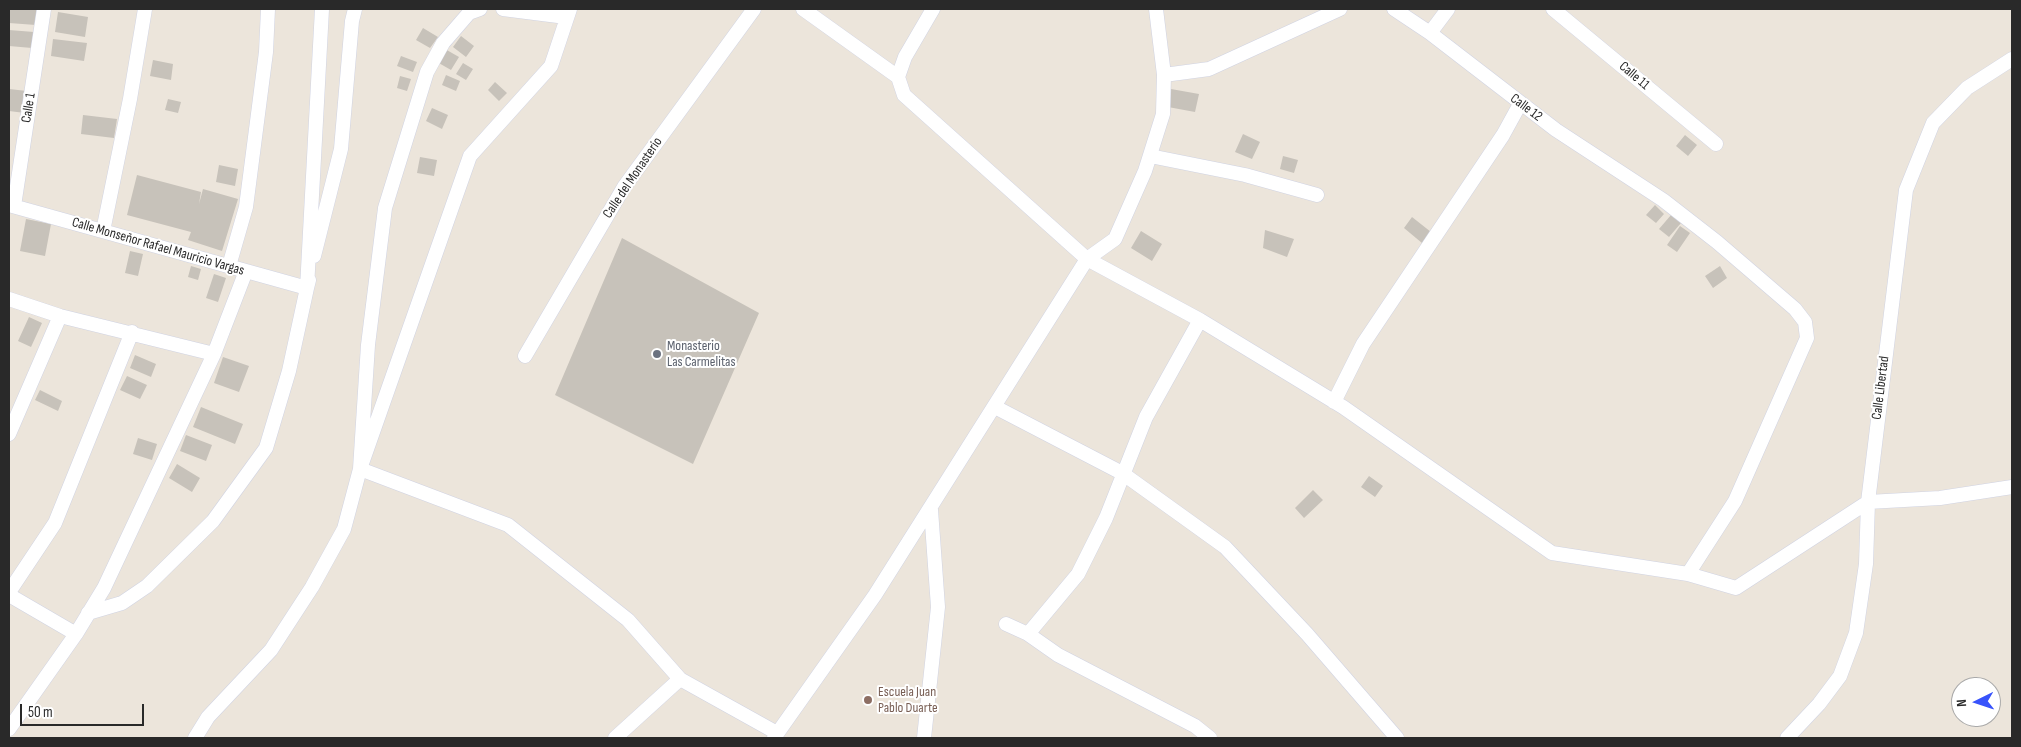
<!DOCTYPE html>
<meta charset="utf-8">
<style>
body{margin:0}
#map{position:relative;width:2021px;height:747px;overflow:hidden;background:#ece5db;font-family:"Sofia Sans Condensed",sans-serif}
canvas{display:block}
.frame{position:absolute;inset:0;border:10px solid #292929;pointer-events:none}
.north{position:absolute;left:1951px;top:677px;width:50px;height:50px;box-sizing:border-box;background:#fff;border:1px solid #a9a9a9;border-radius:50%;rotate:266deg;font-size:14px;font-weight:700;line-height:20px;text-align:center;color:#292929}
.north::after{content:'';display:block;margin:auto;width:18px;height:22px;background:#3853fb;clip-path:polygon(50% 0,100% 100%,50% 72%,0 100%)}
.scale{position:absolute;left:20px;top:704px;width:124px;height:22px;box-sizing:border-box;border:2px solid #292929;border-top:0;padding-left:6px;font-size:15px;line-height:18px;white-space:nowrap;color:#292929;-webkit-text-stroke:4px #fff;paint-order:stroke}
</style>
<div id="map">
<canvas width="2021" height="747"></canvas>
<div class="frame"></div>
<div class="north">N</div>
<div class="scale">50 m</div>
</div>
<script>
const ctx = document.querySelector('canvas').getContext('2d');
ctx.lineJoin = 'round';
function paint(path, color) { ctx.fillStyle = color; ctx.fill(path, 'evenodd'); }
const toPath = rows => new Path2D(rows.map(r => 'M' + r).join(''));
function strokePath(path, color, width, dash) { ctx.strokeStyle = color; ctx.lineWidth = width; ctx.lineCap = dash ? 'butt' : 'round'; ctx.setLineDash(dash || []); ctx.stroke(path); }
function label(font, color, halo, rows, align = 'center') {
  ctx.font = font + ' "Sofia Sans Condensed",sans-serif'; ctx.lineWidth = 4; ctx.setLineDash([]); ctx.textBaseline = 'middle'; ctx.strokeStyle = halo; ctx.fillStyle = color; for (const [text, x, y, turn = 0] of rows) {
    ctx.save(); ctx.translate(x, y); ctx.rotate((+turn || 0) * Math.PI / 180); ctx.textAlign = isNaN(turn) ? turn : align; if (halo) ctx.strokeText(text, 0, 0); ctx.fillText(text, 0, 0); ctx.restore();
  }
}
paint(toPath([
 [9,9,37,9,36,25,9,23],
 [58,12,88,17,85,37,55,32],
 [423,28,438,37,430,48,416,40],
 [9,30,34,32,32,48,9,46],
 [461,36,474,46,466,57,453,47],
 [53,39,87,43,84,61,51,56],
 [445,49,459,57,451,70,437,62],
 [401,56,417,62,413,72,397,66],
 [153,60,173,64,171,80,150,76],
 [463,63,473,69,466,80,456,74],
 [446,75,460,81,456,91,442,85],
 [400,76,411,79,407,91,397,88],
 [495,82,507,93,499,101,488,90],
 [9,89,27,91,25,113,9,111],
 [1171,89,1199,94,1195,112,1168,107],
 [168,99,181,102,178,113,165,110],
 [432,108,448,115,442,129,426,121],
 [83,115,117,119,114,138,81,134],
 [1243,134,1260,142,1252,159,1235,152],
 [1685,135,1697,145,1688,156,1676,146],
 [1283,156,1298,160,1294,173,1280,169],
 [420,157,437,160,434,176,417,173],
 [219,165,238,169,235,186,216,182],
 [137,175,201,192,199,204,203,189,238,199,222,251,188,240,191,232,127,215],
 [1655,205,1664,214,1656,223,1646,215],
 [1671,215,1681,223,1669,237,1659,229],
 [1412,217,1431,232,1422,243,1404,228],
 [26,219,51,224,45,256,20,251],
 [1680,226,1690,233,1677,252,1667,245],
 [1265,230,1294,239,1287,257,1263,248],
 [1141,231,1162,244,1152,261,1131,248],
 [622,238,759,313,693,464,555,395],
 [130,251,143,254,138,276,125,273],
 [191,266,201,269,198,280,188,277],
 [1720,266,1727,278,1713,288,1705,276],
 [214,274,226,278,218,302,206,298],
 [29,317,42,323,31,347,18,341],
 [135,355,156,364,151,377,130,368],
 [223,357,249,366,239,392,214,383],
 [127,376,147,385,140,399,120,390],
 [40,390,62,401,58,411,35,400],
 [201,407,243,424,235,444,193,427],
 [186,435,212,445,206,461,180,451],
 [138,438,157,444,152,460,133,454],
 [177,464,200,478,192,492,169,478],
 [1369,476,1383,486,1375,497,1361,487],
 [1313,490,1323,500,1304,518,1295,508]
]), '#c7c2ba');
const minor = toPath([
 [503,9,566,17],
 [570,9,551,66,470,156,360,469,508,525,628,620,680,679,777,733],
 [1156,9,1164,75,1163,114,1145,171,1115,239,1087,259,1200,320,1343,407,1552,553,1688,574,1736,588,1868,502,1940,498,2012,487],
 [1394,9,1430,33,1556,130,1663,200,1717,242,1795,309,1805,322,1807,338,1735,501,1688,574],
 [1553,9,1716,144],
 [1430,33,1448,9],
 [1164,75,1209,69,1340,9],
 [898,77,905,57,933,9],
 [1150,156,1245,175,1317,195],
 [9,205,307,288,309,280],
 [14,206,44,9],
 [103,231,130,99,145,9],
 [314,256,341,149,352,21,355,9],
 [229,266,246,207,266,52,268,9],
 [9,299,60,316,214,354],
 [1200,320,1146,417,1106,518,1078,574,1028,634,1058,655,1195,726,1210,738],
 [525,356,624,187,754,9],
 [1334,402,1363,344,1503,135,1520,104],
 [995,407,1122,473,1225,547,1307,634,1397,738],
 [9,434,60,316],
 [9,592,55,523,132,332],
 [9,595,76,634],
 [88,613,122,603,147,586,213,521,266,448,289,371,307,288,322,9],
 [1006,624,1028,634],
 [9,729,76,634,104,588,214,354,246,271],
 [195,738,208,717,271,650,312,587,344,529,360,469,368,345,385,208,427,72,443,43,469,13,480,9],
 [615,738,680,679],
 [774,738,875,595,1087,259,904,95,898,77,803,9],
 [924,738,938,607,931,510],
 [1787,738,1819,704,1840,676,1856,633,1866,564,1868,502,1906,190,1933,123,1967,88,2012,59]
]);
strokePath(minor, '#d0d3e2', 15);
strokePath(minor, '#fff', 14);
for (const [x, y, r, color] of [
 [657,354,5,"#6b7280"],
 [868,700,5,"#8d6e63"]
]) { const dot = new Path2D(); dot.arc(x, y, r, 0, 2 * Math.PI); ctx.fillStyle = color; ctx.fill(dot); strokePath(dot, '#fff', 2); }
label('14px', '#292929', '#fff', [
 ["Calle 11",1634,76,40],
 ["Calle 1",29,108,-81],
 ["Calle 12",1526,108,37],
 ["Calle del Monasterio",633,178,-56],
 ["Calle Monseñor Rafael Mauricio Vargas",158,247,16],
 ["Calle Libertad",1881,388,-83]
]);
label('14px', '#5b616d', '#fff', [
 ["Monasterio",667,346],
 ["Las Carmelitas",667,362]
], 'left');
label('14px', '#785e54', '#fff', [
 ["Escuela Juan",878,692],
 ["Pablo Duarte",878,708]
], 'left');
</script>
